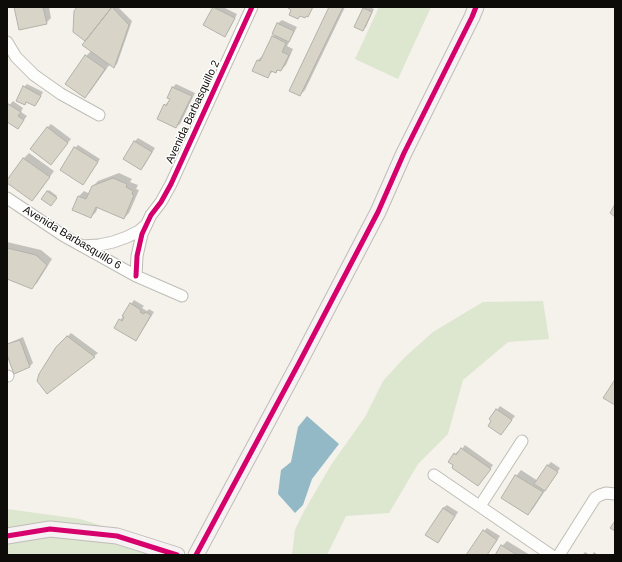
<!DOCTYPE html>
<style>
body{margin:0}
#map{position:relative;width:622px;height:562px;overflow:hidden;background:#f4f2ea;font-family:Arial,sans-serif}
canvas{display:block}
.frame{position:absolute;inset:0;border:8px solid #0d0c08;pointer-events:none}
</style>
<div id="map">
<canvas width="622" height="562"></canvas>
<div class="frame"></div>
</div>
<script>
const ctx = document.querySelector('canvas').getContext('2d');
ctx.lineJoin = 'round';
function paint(path, color) { ctx.fillStyle = color; ctx.fill(path, 'evenodd'); }
const toPath = rows => new Path2D(rows.map(r => 'M' + r).join(''));
function strokePath(path, color, width, dash) { ctx.strokeStyle = color; ctx.lineWidth = width; ctx.lineCap = dash ? 'butt' : 'round'; ctx.setLineDash(dash || []); ctx.stroke(path); }
function label(font, color, halo, rows, align = 'center') {
  ctx.font = font + ' Arial,sans-serif'; ctx.lineWidth = 3; ctx.setLineDash([]); ctx.textBaseline = 'middle'; ctx.strokeStyle = halo; ctx.fillStyle = color; for (const [text, x, y, turn = 0] of rows) {
    ctx.save(); ctx.translate(x, y); ctx.rotate((+turn || 0) * Math.PI / 180); ctx.textAlign = isNaN(turn) ? turn : align; if (halo) ctx.strokeText(text, 0, 0); ctx.fillText(text, 0, 0); ctx.restore();
  }
}
paint(toPath([
 [379,7,431,7,398,79,355,59],
 [543,301,549,339,508,342,463,380,448,434,418,464,389,513,346,516,327,555,292,555,295,530,303,513,331,465,365,417,383,381,405,357,433,332,483,302],
 [7,509,80,519,151,541,165,555,7,555]
]), '#dde6cf');
paint(toPath([
 [307,416,339,444,312,479,303,505,295,513,278,494,281,470,291,462,298,427]
]), '#93b9c7');
paint(toPath([
 [15,7,49,7,51,18,46,23],
 [79,7,118,7,132,21,117,64,114,67,110,64,90,92,85,97,86,56,91,51,86,41,74,32],
 [214,7,223,7,237,14,228,32,225,35,205,25],
 [330,7,345,7,305,90,300,95],
 [366,7,370,7,374,9,366,27,363,30,364,9],
 [282,20,297,27,287,46,293,49,286,65,281,70,278,69,276,72,273,71,267,77,257,61,263,55,264,56,272,37,275,34,273,34,278,23],
 [27,84,43,92,38,102,35,105,27,101,25,104,24,87],
 [176,84,195,93,180,124,176,127,165,105,168,102,169,102,171,98,169,97,173,87],
 [13,101,23,108,21,112,27,116,18,128,7,121,7,108],
 [51,124,71,139,51,164,47,128],
 [138,138,155,148,144,166,140,169,124,159,135,141],
 [78,145,100,159,86,180,83,183,75,148],
 [29,153,54,171,37,195,32,200,7,182,24,158],
 [119,173,132,179,130,182,138,185,136,189,139,190,129,213,124,218,98,207,96,212,91,217,79,196,84,191,90,194,93,186,98,181],
 [49,190,57,196,52,204,42,199],
 [7,242,41,250,52,259,37,283,31,288,7,278],
 [134,300,144,306,142,308,147,311,149,309,154,312,139,336,136,339,120,320,124,316,131,304],
 [71,333,98,353,48,393,57,348],
 [23,337,33,363,30,366,15,372,7,352,7,344],
 [500,406,515,416,501,434,493,421,490,419],
 [465,445,493,465,481,482,455,454,458,451,460,452],
 [551,462,560,468,533,509,528,514,502,498,516,476,521,470,538,481,548,465],
 [447,505,458,512,441,538,438,542,426,535,443,508],
 [487,528,500,536,487,555,467,555,484,531],
 [507,541,530,555,496,555,502,546],
 [585,552,590,555,582,555],
 [594,552,598,555,592,555]
]), '#0003');
const building = toPath([
 [14,7,43,7,47,24,19,30,14,7],
 [77,7,112,7,85,41,73,32,74,11,77,7],
 [112,7,129,25,114,68,82,45,112,7],
 [213,7,235,18,225,37,203,25,213,7],
 [289,7,313,7,308,17,306,16,305,18,300,16,298,19,289,15,291,10,288,8,289,7],
 [329,7,343,7,300,96,289,91,329,7],
 [363,8,372,12,363,31,354,27,363,8],
 [277,23,294,31,289,42,272,34,277,23],
 [272,36,286,43,282,52,289,55,281,71,277,70,276,73,271,71,268,78,252,71,257,60,260,61,272,36],
 [85,55,105,69,85,98,65,84,85,55],
 [23,86,41,96,35,106,26,102,25,105,16,101,23,86],
 [172,87,192,96,176,128,157,119,164,104,166,106,170,99,167,98,172,87],
 [8,104,21,112,18,116,24,120,18,129,7,122,7,106,8,104],
 [47,127,68,143,51,165,30,149,47,127],
 [134,141,152,152,141,170,123,159,134,141],
 [74,147,98,162,83,185,60,170,74,147],
 [23,158,50,177,32,201,7,183,7,180,23,158],
 [113,178,127,184,126,187,133,191,132,194,134,195,124,219,96,207,91,218,72,210,78,196,86,199,92,186,113,178],
 [47,191,57,198,51,206,41,199,47,191],
 [615,204,615,217,610,213,615,204],
 [7,248,36,255,47,265,32,289,7,279,7,248],
 [130,303,141,310,140,312,144,314,145,312,151,315,136,341,114,328,119,319,122,321,124,317,122,316,130,303],
 [67,336,95,357,47,394,37,381,39,374,56,347,67,336],
 [20,340,30,367,14,374,7,355,7,344,20,340],
 [614,381,615,382,615,405,603,398,614,381],
 [496,409,512,420,501,435,488,426,491,421,489,419,496,409],
 [461,448,491,469,478,486,452,468,453,465,448,462,454,453,456,455,461,448],
 [547,465,558,472,545,491,534,484,547,465],
 [515,475,543,492,528,515,501,498,515,475],
 [443,508,455,516,438,543,425,535,443,508],
 [615,521,615,531,610,528,615,521],
 [483,530,497,540,487,555,466,555,483,530],
 [501,545,517,555,495,555,501,545]
]);
paint(building, '#d8d5c8');
strokePath(building, '#b3b1ab', 1);
const street = toPath([
 [7,42,16,57,34,75,61,94,99,115],
 [7,198,64,236,136,276,182,296],
 [82,246,99,245,113,242,127,237,139,231,146,225],
 [136,276,137,256,142,234,151,215,161,202,171,184,252,7],
 [7,376,8,376],
 [434,475,551,555],
 [480,506,522,441],
 [559,555,595,498,600,495,606,493,615,494]
]);
const secondary = toPath([
 [7,536,50,529,117,536,177,555],
 [196,555,299,363,378,212,404,153,472,17,476,7]
]);
strokePath(street, '#bfbdb7', 13);
strokePath(secondary, '#bfbdb7', 17);
strokePath(street, '#fdfdfc', 11);
strokePath(secondary, '#f6f1f2', 15);
strokePath(toPath([
 [136,276,137,256,142,234,151,215,161,202,171,184,252,7],
 [7,536,50,529,117,536,177,555],
 [196,555,299,363,378,212,404,153,472,17,476,7]
]), '#d6006c', 5);
label('11px', '#0d0c08', '#fff', [
 ["Avenida Barbasquillo 2",193,112,-65],
 ["Avenida Barbasquillo 6",72,238,31]
]);
</script>
